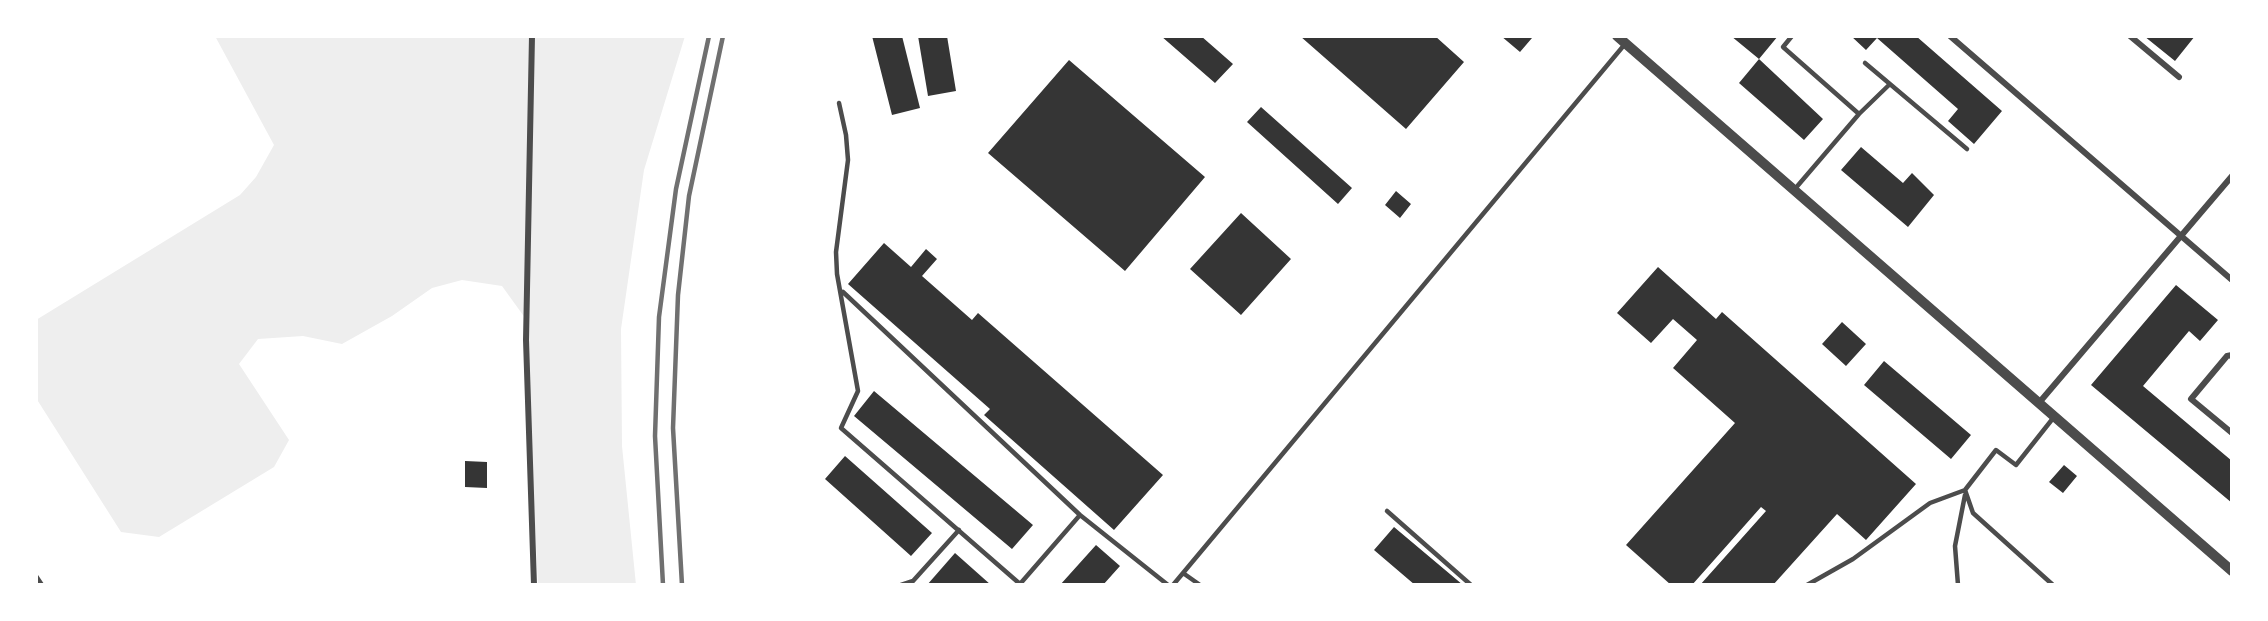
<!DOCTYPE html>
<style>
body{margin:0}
#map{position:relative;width:2268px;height:621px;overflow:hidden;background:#fff;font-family:"Noto Sans",sans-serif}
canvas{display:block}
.frame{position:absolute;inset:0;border:38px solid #fff;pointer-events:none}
</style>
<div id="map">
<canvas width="2268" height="621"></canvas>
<div class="frame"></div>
</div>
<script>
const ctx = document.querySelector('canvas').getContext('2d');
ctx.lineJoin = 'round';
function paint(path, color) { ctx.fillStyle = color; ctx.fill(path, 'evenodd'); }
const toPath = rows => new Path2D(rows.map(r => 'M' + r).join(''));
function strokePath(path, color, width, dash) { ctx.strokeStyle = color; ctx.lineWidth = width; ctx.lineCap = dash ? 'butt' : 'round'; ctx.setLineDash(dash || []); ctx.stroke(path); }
paint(toPath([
 [215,36,685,36,644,170,621,329,622,446,636,585,538,585,527,367,528,322,502,286,462,280,432,288,392,316,342,344,303,336,258,339,239,364,289,440,274,467,159,537,121,532,36,398,36,320,240,195,256,177,274,145]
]), '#eee');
paint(toPath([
 [872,36,902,36,920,108,892,115],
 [918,36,947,36,956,91,928,96],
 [1161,36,1201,36,1233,64,1215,83],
 [1300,36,1435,36,1464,62,1406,129],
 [1501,36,1529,36,1532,38,1520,52],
 [1731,36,1778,36,1759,59],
 [1851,36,1916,36,2002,111,1974,144,1948,121,1958,109,1877,38,1866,50],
 [2144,36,2195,36,2175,61],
 [1759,59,1823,119,1804,140,1739,83],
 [1069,60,1205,177,1125,271,988,153],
 [1261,107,1352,188,1338,204,1247,122],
 [1861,147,1903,183,1912,173,1934,195,1908,227,1841,170],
 [1396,191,1411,204,1400,218,1385,205],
 [1241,213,1291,259,1241,315,1190,269],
 [884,243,911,267,926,249,937,259,922,276,972,320,978,313,1163,475,1114,530,984,415,990,409,848,284],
 [1658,267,1716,319,1722,312,1916,484,1866,540,1837,514,1773,585,1700,585,1766,511,1761,507,1692,585,1671,585,1626,545,1735,423,1673,368,1697,340,1673,319,1651,343,1617,313],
 [2176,285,2218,320,2200,341,2189,331,2143,386,2232,461,2232,503,2091,385],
 [1842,322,1866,344,1846,366,1822,344],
 [1884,361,1971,435,1951,459,1864,385],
 [874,391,1033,525,1012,549,854,416],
 [845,456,932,533,911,556,825,479],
 [465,461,487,462,487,488,465,487],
 [2064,465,2077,476,2063,493,2049,482],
 [1394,527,1463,585,1415,585,1374,550],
 [1096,545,1120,566,1103,585,1060,585],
 [955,553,991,585,927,585]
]), '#353535');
strokePath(toPath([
 [1792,36,1783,47,1859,114],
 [1865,63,1967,149],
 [839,103,846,135,848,160,836,252,837,274,858,391,841,428,1020,584,1080,515],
 [1794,190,1859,114,1890,84],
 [843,292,1080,515,1168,585],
 [1965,490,1973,513,2053,585],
 [1387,511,1471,585],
 [1183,573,1200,585],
 [36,576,42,585],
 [901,585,913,581,959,530],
 [1173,585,1625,44],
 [1807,585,1853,559,1930,503,1965,490,1996,450,2016,465,2054,417],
 [1958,585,1955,546,1965,495]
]), '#4c4c4c', 4.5);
strokePath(toPath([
 [532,36,526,340,534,585],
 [1950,36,2232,280],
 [2130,36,2179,77],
 [2232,355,2227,356,2191,399,2232,433],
 [2038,404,2232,176]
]), '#4c4c4c', 6);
strokePath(toPath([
 [1617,36,2232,571]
]), '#4c4c4c', 10);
strokePath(toPath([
 [663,585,655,436,659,317,676,189,709,36],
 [682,585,673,428,678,295,689,196,723,36]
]), '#707070', 4.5);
</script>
